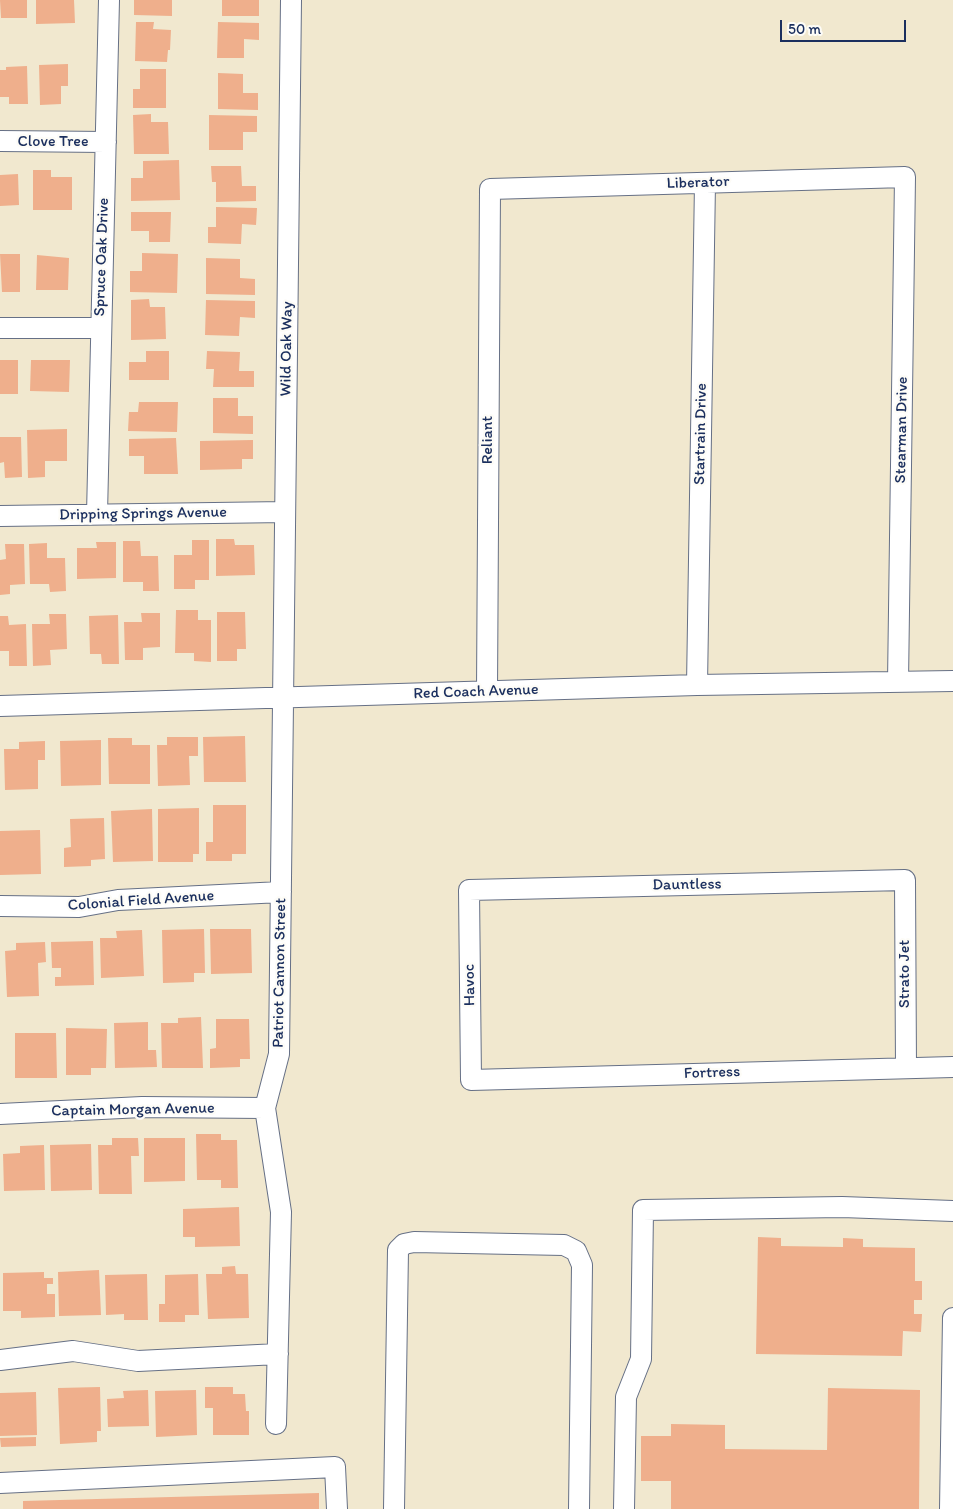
<!DOCTYPE html>
<style>
body{margin:0}
#map{position:relative;width:953px;height:1509px;overflow:hidden;background:#f1e8cf;font-family:Itim,sans-serif}
canvas{display:block}
.scale{position:absolute;left:780px;top:20px;width:126px;height:22px;box-sizing:border-box;border:2px solid #1b2f5e;border-top:0;padding-left:6px;font-size:15px;line-height:18px;white-space:nowrap;color:#1b2f5e;-webkit-text-stroke:4px #fdfcf7;paint-order:stroke}
</style>
<div id="map">
<canvas width="953" height="1509"></canvas>
<div class="scale">50 m</div>
</div>
<script>
const ctx = document.querySelector('canvas').getContext('2d');
ctx.lineJoin = 'round';
function paint(path, color) { ctx.fillStyle = color; ctx.fill(path, 'evenodd'); }
const toPath = rows => new Path2D(rows.map(r => 'M' + r).join(''));
function strokePath(path, color, width, dash) { ctx.strokeStyle = color; ctx.lineWidth = width; ctx.lineCap = dash ? 'butt' : 'round'; ctx.setLineDash(dash || []); ctx.stroke(path); }
function label(font, color, halo, rows, align = 'center') {
  ctx.font = font + ' Itim,sans-serif'; ctx.lineWidth = 4.5; ctx.setLineDash([]); ctx.textBaseline = 'middle'; ctx.strokeStyle = halo; ctx.fillStyle = color; for (const [text, x, y, turn = 0] of rows) {
    ctx.save(); ctx.translate(x, y); ctx.rotate((+turn || 0) * Math.PI / 180); ctx.textAlign = isNaN(turn) ? turn : align; if (halo) ctx.strokeText(text, 0, 0); ctx.fillText(text, 0, 0); ctx.restore();
  }
}
paint(toPath([
 [0,0,27,0,27,18,1,18],
 [36,0,74,0,75,23,36,24],
 [134,0,172,0,172,16,134,15],
 [222,0,259,0,259,16,222,16],
 [136,22,154,22,153,29,171,30,170,50,168,50,167,62,135,61],
 [218,22,259,23,259,40,244,39,244,58,217,58],
 [68,64,68,86,61,86,61,104,40,105,39,65],
 [27,66,28,104,9,104,9,97,0,97,0,70,6,70,6,67],
 [140,69,166,69,166,108,133,108,133,89,140,89],
 [218,73,243,74,243,93,258,93,258,110,218,109],
 [151,114,151,122,168,122,169,154,134,154,133,115],
 [209,115,257,116,257,132,243,132,243,150,209,150],
 [179,160,180,200,131,201,131,178,143,178,143,161],
 [211,166,241,166,242,186,256,186,256,201,216,202,216,182,212,182],
 [33,170,51,170,51,177,72,177,72,210,33,210],
 [18,174,19,205,0,206,0,175],
 [216,207,257,208,256,225,242,224,241,244,208,243,208,227,216,227],
 [131,212,171,212,170,242,149,242,149,231,131,231],
 [142,253,178,254,177,293,130,292,130,271,142,271],
 [0,254,20,254,20,292,2,292],
 [37,255,69,258,68,290,36,290],
 [206,258,240,259,240,278,255,279,255,295,206,294],
 [149,299,150,307,165,307,166,339,131,340,131,300],
 [206,300,255,301,255,318,240,317,239,336,205,335],
 [146,351,169,351,169,380,129,380,129,362,146,362],
 [207,351,240,352,239,371,254,371,254,387,213,387,214,369,206,369],
 [0,360,18,360,18,394,0,394],
 [31,360,70,360,69,392,30,391],
 [213,398,238,398,238,416,253,416,253,434,213,433],
 [139,402,178,402,177,432,128,431,129,412,138,412],
 [67,429,67,461,45,461,45,477,28,478,27,430],
 [0,437,21,437,22,477,5,478,4,462,0,463],
 [176,438,178,474,144,474,144,456,129,456,129,439],
 [253,440,253,459,242,459,242,469,200,470,200,441],
 [216,539,234,539,235,545,254,545,255,575,216,576],
 [192,540,209,540,209,580,195,580,195,589,174,589,174,555,192,555],
 [123,541,140,541,141,556,158,556,159,591,143,591,143,582,123,582],
 [96,542,116,542,116,578,77,579,77,548,97,548],
 [47,543,47,558,65,558,66,591,50,592,49,584,30,584,29,544],
 [5,544,24,544,25,584,10,585,10,594,0,595,0,560,6,559],
 [176,610,198,610,198,620,211,620,211,662,194,661,194,653,175,653],
 [217,612,245,612,246,649,237,649,237,661,217,661],
 [141,613,160,613,160,647,143,648,143,660,125,660,124,622,142,622],
 [49,614,66,614,67,649,50,650,51,665,33,666,32,624,50,624],
 [118,615,119,664,102,664,101,654,90,654,89,616],
 [0,616,8,616,9,625,26,624,27,666,9,666,9,651,0,651],
 [245,736,246,782,204,782,203,737],
 [167,737,198,737,198,756,189,756,190,785,158,786,157,745,167,745],
 [108,738,132,738,132,745,150,745,150,784,109,784],
 [101,740,101,785,61,786,60,741],
 [45,741,45,760,38,760,38,789,5,790,4,749,19,749,19,742],
 [213,805,246,805,246,854,232,854,232,861,206,861,206,842,213,842],
 [199,808,199,854,193,854,193,862,158,862,158,809],
 [152,809,153,861,113,862,111,811],
 [104,818,105,859,91,860,91,866,64,867,64,848,71,847,70,819],
 [40,830,41,874,0,875,0,831],
 [204,929,205,973,194,973,194,982,163,983,162,930],
 [210,929,251,929,252,973,211,974],
 [142,930,144,976,101,978,100,938,117,938,116,931],
 [93,941,94,985,55,986,55,977,61,977,61,968,52,968,51,942],
 [45,942,46,962,38,963,39,996,7,997,5,951,16,950,16,943],
 [201,1017,203,1068,162,1068,161,1023,178,1023,178,1018],
 [216,1019,249,1019,250,1059,240,1059,240,1067,210,1068,210,1049,216,1048],
 [148,1022,148,1050,156,1050,157,1067,115,1068,114,1023],
 [66,1028,107,1029,106,1068,91,1068,91,1075,66,1075],
 [15,1033,56,1033,57,1078,15,1078],
 [196,1134,221,1134,221,1140,237,1140,238,1188,221,1188,221,1180,197,1180],
 [112,1138,138,1138,139,1156,131,1156,132,1194,99,1194,98,1145,112,1145],
 [144,1138,185,1138,185,1181,144,1182],
 [91,1144,92,1190,51,1191,50,1145],
 [44,1145,45,1190,4,1191,3,1154,20,1153,20,1146],
 [239,1207,240,1246,195,1247,195,1237,183,1237,183,1209],
 [758,1237,781,1238,781,1246,843,1247,843,1238,863,1239,863,1247,915,1248,915,1281,922,1281,922,1300,914,1300,914,1314,922,1314,921,1332,903,1331,902,1356,756,1354],
 [235,1266,236,1274,248,1274,249,1318,208,1319,206,1274,222,1274,222,1267],
 [99,1270,101,1315,59,1316,58,1272],
 [44,1272,44,1278,53,1278,53,1284,47,1284,47,1294,55,1294,55,1317,21,1318,21,1311,3,1311,3,1273],
 [147,1274,148,1320,124,1320,124,1314,106,1315,105,1275],
 [198,1274,199,1315,185,1315,185,1322,159,1322,159,1304,165,1304,165,1275],
 [100,1387,101,1431,97,1431,97,1442,60,1444,58,1388],
 [205,1387,233,1387,233,1394,245,1394,246,1411,249,1411,249,1435,213,1435,213,1408,205,1408],
 [828,1388,920,1390,919,1509,671,1509,671,1481,641,1481,641,1436,671,1436,671,1424,725,1425,725,1449,827,1450],
 [148,1390,149,1426,108,1427,107,1399,124,1398,123,1391],
 [196,1390,197,1435,156,1437,155,1391],
 [36,1392,37,1435,0,1436,0,1393],
 [36,1437,36,1446,1,1447,0,1438],
 [319,1493,319,1509,23,1509,23,1501]
]), '#efaf8c');
const minor = toPath([
 [0,141,106,142],
 [0,328,101,328],
 [97,514,109,0],
 [0,516,285,512],
 [697,685,705,183],
 [487,691,490,189,905,177,898,682],
 [0,706,697,685,953,681],
 [0,906,79,907,118,900,281,892],
 [906,1068,905,880,469,890,471,1080,953,1067],
 [0,1114,142,1107,265,1108],
 [0,1360,73,1351,138,1361,278,1354],
 [276,1424,281,1212,265,1108,279,1054,291,0],
 [0,1483,335,1467,337,1509],
 [394,1509,398,1250,404,1244,414,1242,564,1245,576,1251,582,1265,579,1509],
 [624,1509,626,1397,641,1359,643,1210,842,1207,953,1211],
 [950,1509,953,1318]
]);
strokePath(minor, '#667086', 22);
strokePath(minor, '#fff', 20);
label('16px', '#1b2f5e', '#fdfcf7', [
 ["Clove Tree",53,142],
 ["Liberator",698,183,-2],
 ["Spruce Oak Drive",102,257,-88],
 ["Wild Oak Way",287,349,-89],
 ["Stearman Drive",902,430,-89],
 ["Startrain Drive",701,434,-89],
 ["Reliant",488,440,-90],
 ["Dripping Springs Avenue",143,514,-1],
 ["Red Coach Avenue",476,692,-2],
 ["Dauntless",687,885,-1],
 ["Colonial Field Avenue",141,901,-4],
 ["Patriot Cannon Street",280,973,-89],
 ["Strato Jet",905,974,-90],
 ["Havoc",470,985,-91],
 ["Fortress",712,1073,-2],
 ["Captain Morgan Avenue",133,1110,-1]
]);
</script>
